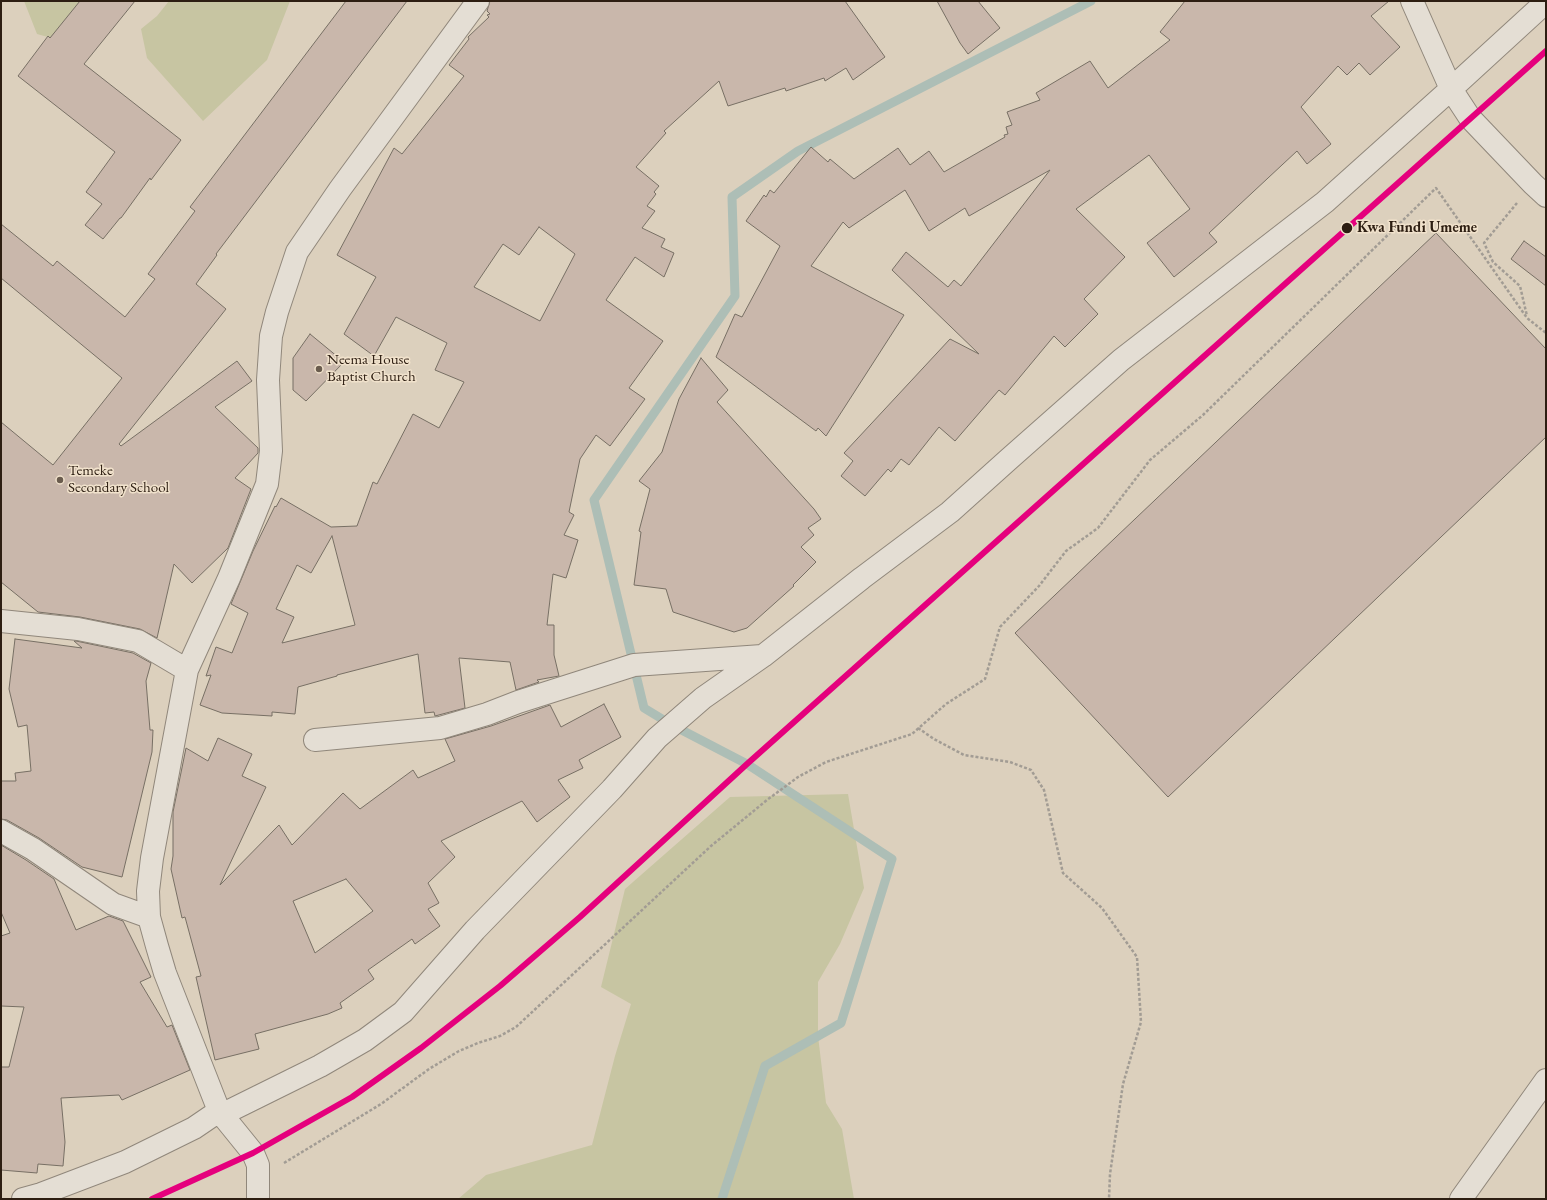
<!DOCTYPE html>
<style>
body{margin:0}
#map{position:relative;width:1547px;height:1200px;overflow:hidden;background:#dcd0bd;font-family:"EB Garamond",serif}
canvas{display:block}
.frame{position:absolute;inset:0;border:2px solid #2d1e12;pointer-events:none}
</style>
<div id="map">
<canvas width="1547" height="1200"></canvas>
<div class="frame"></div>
</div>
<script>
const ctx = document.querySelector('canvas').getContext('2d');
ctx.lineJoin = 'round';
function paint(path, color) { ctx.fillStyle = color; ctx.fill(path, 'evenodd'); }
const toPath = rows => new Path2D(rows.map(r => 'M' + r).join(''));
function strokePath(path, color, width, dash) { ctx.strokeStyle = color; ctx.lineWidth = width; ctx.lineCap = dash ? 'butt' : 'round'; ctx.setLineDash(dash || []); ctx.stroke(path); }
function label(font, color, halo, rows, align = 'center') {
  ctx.font = font + ' "EB Garamond",serif'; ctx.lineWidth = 3; ctx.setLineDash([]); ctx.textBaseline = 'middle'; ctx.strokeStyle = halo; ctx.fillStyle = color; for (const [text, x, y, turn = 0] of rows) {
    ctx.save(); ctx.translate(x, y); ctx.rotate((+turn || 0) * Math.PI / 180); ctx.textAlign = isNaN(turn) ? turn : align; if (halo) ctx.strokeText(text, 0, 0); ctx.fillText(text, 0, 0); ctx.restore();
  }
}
paint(toPath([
 [24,1,101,1,62,41,37,34],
 [169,1,290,1,267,60,203,121,147,58,141,29,157,16],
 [848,794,864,888,840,944,818,982,818,1036,826,1103,842,1129,854,1199,458,1199,486,1175,592,1145,615,1056,631,1004,601,987,625,889,730,797]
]), '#c7c5a2');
strokePath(toPath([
 [722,1199,765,1066,841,1023,892,859,747,764,672,725,644,708,594,500,735,296,732,197,798,151,1091,1]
]), '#adbeb6', 9);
const building = toPath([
 [80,1,135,1,84,64,181,140,151,180,150,178,121,218,120,218,103,239,85,225,102,204,86,192,115,152,18,76,48,36,50,38,80,1],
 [346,1,407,1,216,254,217,255,196,284,226,309,119,444,121,446,237,361,252,381,215,407,258,448,258,453,235,478,251,489,228,548,192,583,174,564,157,638,140,629,80,617,38,612,1,582,1,422,53,465,122,378,1,278,1,224,53,266,57,261,125,317,155,279,148,274,195,211,190,207,346,1],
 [490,1,845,1,885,57,853,80,846,68,825,81,824,78,786,91,785,88,728,106,719,81,664,131,666,133,636,167,659,186,654,192,656,194,647,206,655,211,642,228,665,239,661,247,674,253,664,277,635,257,606,300,663,341,629,388,645,399,610,446,596,435,580,459,569,512,574,515,564,535,578,540,566,578,553,574,547,625,554,625,554,655,559,676,537,680,539,682,516,690,510,662,459,658,465,708,435,716,434,712,425,713,418,654,337,675,337,676,298,687,295,714,272,712,272,716,222,713,200,705,211,675,206,676,216,647,232,653,248,613,231,604,253,551,275,506,276,507,281,498,331,527,357,526,373,482,377,484,413,414,439,428,464,382,435,370,447,343,396,317,374,356,344,334,376,277,337,255,394,148,402,154,464,76,449,65,469,39,468,37,489,17,487,15,490,14,487,11,490,1],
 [539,227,575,254,540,321,474,287,503,244,519,255,539,227],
 [332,536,355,625,282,643,294,617,276,609,297,565,311,573,332,536],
 [937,1,978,1,1000,28,968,54,960,43,937,1],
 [1185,1,1389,1,1371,16,1400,47,1370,75,1359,63,1347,75,1338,66,1301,107,1331,144,1307,164,1297,151,1209,233,1217,242,1174,277,1147,243,1190,209,1149,155,1076,209,1125,257,1084,299,1098,314,1065,347,1054,336,1005,395,999,390,955,441,939,427,909,465,901,459,891,472,888,469,865,496,841,476,853,461,844,453,950,339,979,354,892,270,906,252,948,287,954,280,961,286,1050,170,969,216,965,208,929,231,905,190,849,228,843,222,811,266,904,315,826,436,818,428,816,431,716,357,735,314,742,317,780,246,746,221,764,195,766,197,770,190,774,193,811,147,828,162,830,159,854,179,898,148,910,165,929,151,944,172,1005,137,1004,135,1008,134,1006,127,1012,125,1007,112,1040,100,1036,93,1090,61,1108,88,1170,40,1160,32,1185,1],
 [1436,233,1546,349,1546,437,1168,797,1015,633,1436,233],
 [1524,241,1546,257,1546,286,1511,259,1524,241],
 [310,334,344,362,306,401,293,390,293,358,310,334],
 [701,358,728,390,717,402,814,509,821,519,808,528,814,535,801,547,816,562,793,585,794,586,747,628,734,632,673,612,666,589,634,585,641,532,639,531,650,489,639,481,662,452,679,399,701,358],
 [15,639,82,648,74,641,76,641,133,653,151,663,146,681,150,730,153,730,152,752,122,877,82,867,39,838,7,820,1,819,1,781,16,781,15,773,31,771,27,725,18,727,9,689,15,639],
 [604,704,621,737,579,760,583,768,558,780,570,797,537,822,522,801,441,841,455,857,428,883,439,903,428,909,440,926,415,944,412,939,405,944,368,970,374,979,340,1003,342,1008,328,1014,255,1034,259,1049,215,1060,196,977,201,976,185,917,182,918,171,869,173,856,173,812,186,748,208,761,218,738,252,754,242,776,266,787,220,885,279,825,292,845,343,793,360,809,413,770,418,778,455,761,445,739,491,726,550,705,561,727,604,704],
 [346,879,373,911,315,953,293,901,346,879],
 [1,845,26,860,54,879,76,930,109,916,123,921,151,977,140,982,167,1027,172,1025,190,1070,122,1100,119,1095,61,1098,65,1142,63,1166,38,1164,37,1173,1,1170,1,1067,9,1067,24,1007,1,1006,1,936,10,933,1,912,1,845]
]);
paint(building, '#c9b7ab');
strokePath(building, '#776f64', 1);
const minor = toPath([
 [1412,1,1451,89,1470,118,1533,184,1546,196],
 [1,621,78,629,138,641,187,670],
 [315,740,440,728,487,714,518,702,634,665,762,656],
 [1,831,33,849,113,904,149,917],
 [221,1115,320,1066,365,1040,403,1012,475,930,612,789,657,738,672,725,703,698,763,656,862,578,950,512,1009,459,1121,360,1325,202,1451,89,1546,2],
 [23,1199,41,1194,125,1162,194,1128,219,1111],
 [258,1199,258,1165,253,1153,219,1111,165,973,157,946,149,917,148,891,152,858,187,670,229,578,267,484,271,451,268,380,271,336,277,312,297,252,340,189,478,1],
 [1461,1199,1546,1080]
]);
strokePath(minor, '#90877b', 24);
strokePath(toPath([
 [1517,203,1484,243,1493,262,1520,286,1527,316],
 [918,728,934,739,964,755,1010,762,1031,770,1044,790,1063,873,1102,908,1137,957,1141,1022,1123,1084,1110,1174,1109,1199],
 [284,1163,381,1104,429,1069,459,1051,478,1043,500,1036,516,1027,711,846,767,800,798,777,826,762,912,734,946,704,985,679,1000,627,1039,586,1066,551,1098,528,1150,460,1203,415,1436,188,1527,318,1546,333]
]), '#a29c94', 2.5, [3, 2]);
strokePath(minor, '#e4ded4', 22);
strokePath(toPath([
 [152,1199,253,1153,352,1097,421,1048,500,986,580,917,747,764,1546,51]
]), '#e5007d', 6);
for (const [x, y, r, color] of [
 [1347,228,6,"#2d1e12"],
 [319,369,4,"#6a5c4e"],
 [60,480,4,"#6a5c4e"]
]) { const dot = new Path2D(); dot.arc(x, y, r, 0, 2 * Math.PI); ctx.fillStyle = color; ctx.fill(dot); strokePath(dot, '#f1e2cc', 1.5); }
label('bold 15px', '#2d1e12', '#f1e2cc', [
 ["Kwa Fundi Umeme",1357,228]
], 'left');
label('15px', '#2d1e12', '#f1e2cc', [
 ["Neema House",327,360],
 ["Baptist Church",327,377],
 ["Temeke",68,471],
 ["Secondary School",68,488]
], 'left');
</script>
